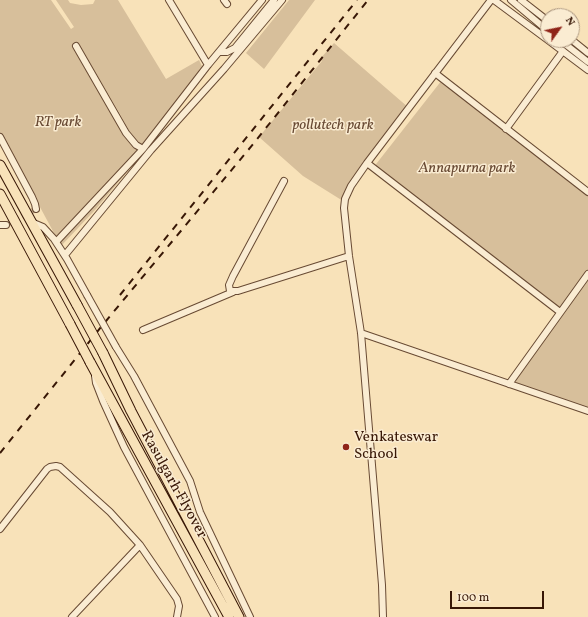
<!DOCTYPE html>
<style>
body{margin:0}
#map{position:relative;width:588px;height:617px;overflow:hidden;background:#f8e2b9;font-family:Vollkorn,serif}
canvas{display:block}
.north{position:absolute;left:540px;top:8px;width:40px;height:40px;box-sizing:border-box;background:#faecd2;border:1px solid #ac9780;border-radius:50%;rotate:57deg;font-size:11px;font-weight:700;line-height:16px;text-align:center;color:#381706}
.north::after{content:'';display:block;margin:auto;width:14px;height:18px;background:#8f2418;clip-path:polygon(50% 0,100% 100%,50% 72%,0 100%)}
.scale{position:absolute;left:450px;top:591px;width:94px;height:18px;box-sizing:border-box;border:2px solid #381706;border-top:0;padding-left:5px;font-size:12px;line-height:14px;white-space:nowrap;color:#381706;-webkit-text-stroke:3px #faecd2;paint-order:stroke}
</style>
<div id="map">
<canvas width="588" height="617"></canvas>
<div class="north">N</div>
<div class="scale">100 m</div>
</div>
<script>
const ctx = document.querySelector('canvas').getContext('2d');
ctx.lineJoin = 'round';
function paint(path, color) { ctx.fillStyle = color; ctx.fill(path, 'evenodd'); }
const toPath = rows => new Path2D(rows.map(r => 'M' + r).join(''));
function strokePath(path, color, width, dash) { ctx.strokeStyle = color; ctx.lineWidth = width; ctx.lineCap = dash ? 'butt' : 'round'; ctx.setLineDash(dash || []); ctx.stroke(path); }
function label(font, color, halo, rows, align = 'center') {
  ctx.font = font + ' Vollkorn,serif'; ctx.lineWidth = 3; ctx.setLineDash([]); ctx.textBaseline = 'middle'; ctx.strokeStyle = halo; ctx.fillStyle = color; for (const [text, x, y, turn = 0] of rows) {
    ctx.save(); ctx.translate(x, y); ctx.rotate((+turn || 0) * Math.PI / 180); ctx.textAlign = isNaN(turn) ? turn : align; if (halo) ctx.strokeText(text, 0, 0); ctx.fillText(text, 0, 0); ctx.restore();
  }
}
paint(toPath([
 [0,0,51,0,71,29,74,27,56,0,68,0,70,3,81,5,93,4,95,0,118,0,166,79,199,60,202,66,143,153,95,210,61,246,0,133],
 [94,70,120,114,137,145,126,133],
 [289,0,315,0,264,69,246,53],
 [334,43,409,108,343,201,303,176,259,137,322,61,320,59],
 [442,80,588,192,588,411,509,384,560,312,373,168]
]), '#d7bf9b');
strokePath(toPath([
 [6,225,36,209]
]), '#d2b995', 6, [6, 3]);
const minor = toPath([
 [169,0,208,65],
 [224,0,227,4],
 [494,0,548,40],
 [511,0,548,31],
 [521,0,548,21],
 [548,40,588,70],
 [560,40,588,62],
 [572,40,588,53],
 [76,46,126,133,136,145,143,149],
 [219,52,227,52,235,48,274,0],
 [435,73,588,192],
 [506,129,563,51],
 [0,137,32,197,35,204,36,209],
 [367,163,560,312],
 [284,181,233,276,229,285,230,291,238,291,349,256],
 [31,222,43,227,54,239,67,259,87,295],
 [0,225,6,225],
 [56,242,143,149,208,65,262,0],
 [65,255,151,150,224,69,282,0],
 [143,330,233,292],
 [361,333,588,411],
 [116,347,134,376,190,481,200,512,250,617],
 [95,376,96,383,103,401,124,447,215,617],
 [509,384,588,274],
 [0,529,47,469,50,467,56,466,60,467,110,512,140,545,177,599,179,606,177,617],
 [72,617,140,545],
 [383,617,382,585,361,333,349,256,344,208,345,199,351,186,367,163,491,0]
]);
const highway = toPath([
 [0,165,77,305],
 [0,194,70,324],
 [103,353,131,411,239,617],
 [90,362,229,617]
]);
strokePath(minor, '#684a33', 8);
strokePath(highway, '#381706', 11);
strokePath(minor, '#faecd2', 6);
strokePath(highway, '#f8e2b9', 9);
strokePath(toPath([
 [120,295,357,0],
 [0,453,101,327,254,143,368,0]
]), '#381706', 2, [7, 7]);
const minorBridge = toPath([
 [87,295,116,347]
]);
const highwayBridge = toPath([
 [77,305,103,353],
 [70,324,90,362]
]);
strokePath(minorBridge, '#684a33', 8, []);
strokePath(highwayBridge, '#381706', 11, []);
strokePath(minorBridge, '#faecd2', 6);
strokePath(highwayBridge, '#f8e2b9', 9);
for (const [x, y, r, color] of [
 [346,447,4,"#8f2418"]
]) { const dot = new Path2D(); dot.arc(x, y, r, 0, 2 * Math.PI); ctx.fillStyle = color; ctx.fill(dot); strokePath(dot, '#faecd2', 1.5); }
label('italic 15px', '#684933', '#faecd2', [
 ["RT park",58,123],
 ["pollutech park",333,126],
 ["Annapurna park",467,169]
]);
label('15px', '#381706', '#faecd2', [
 ["Venkateswar",354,438],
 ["School",354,455]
], 'left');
label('15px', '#381706', '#faecd2', [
 ["Rasulgarh Flyover",173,485,61]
]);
</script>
